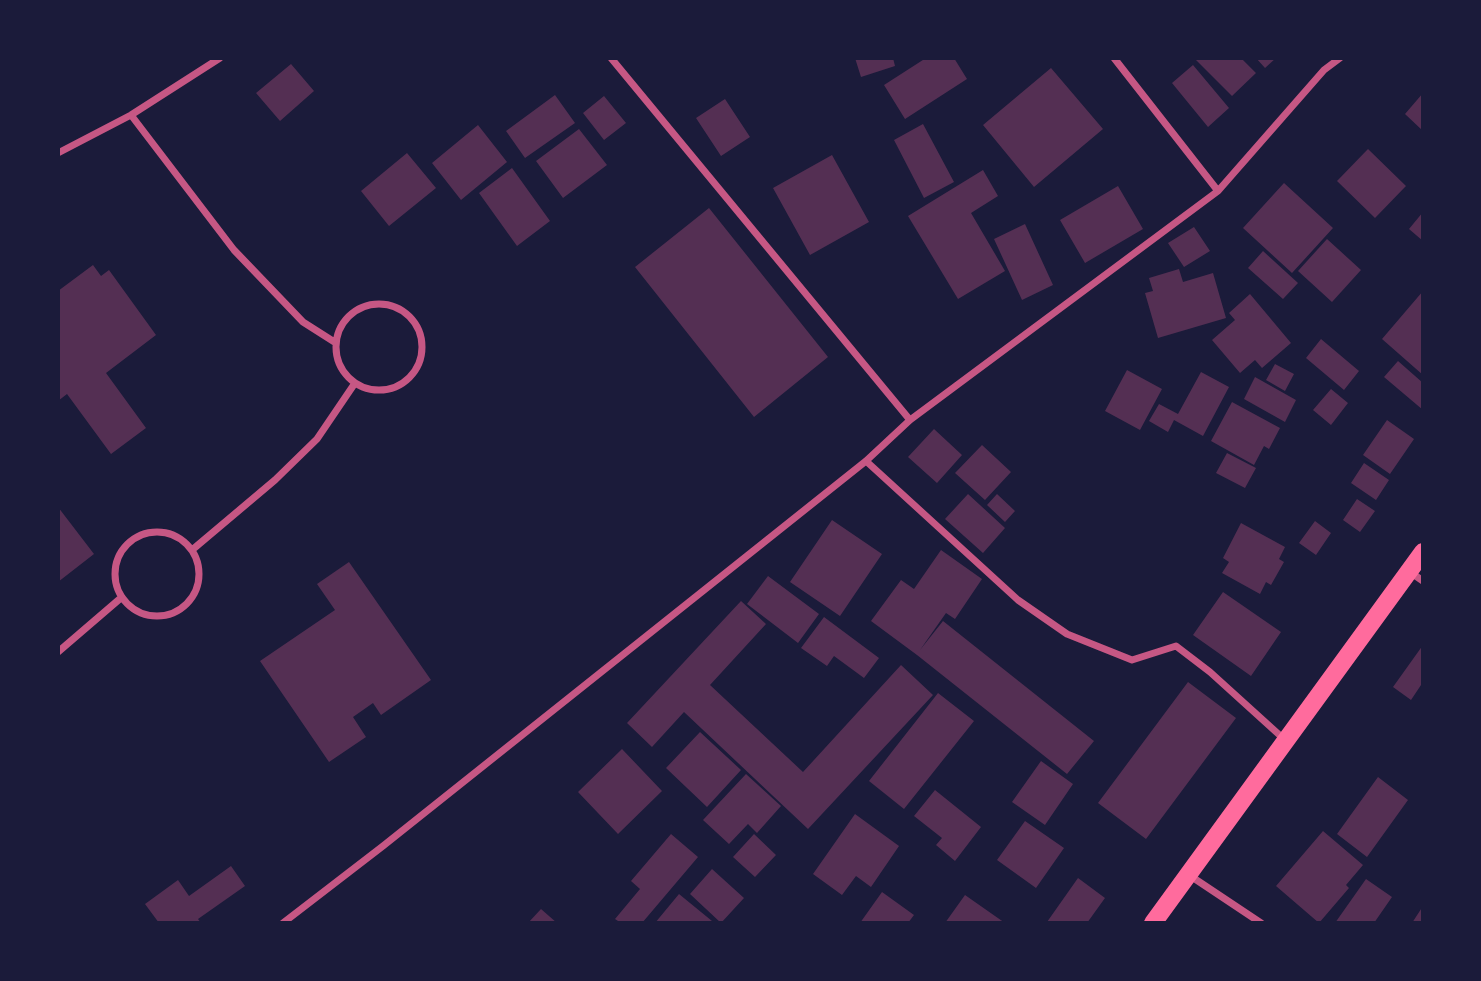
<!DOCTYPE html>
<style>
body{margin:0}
#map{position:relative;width:1481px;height:981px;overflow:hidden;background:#1b1b3a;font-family:"Varela Round",sans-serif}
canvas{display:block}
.frame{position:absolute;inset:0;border:60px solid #1b1b3a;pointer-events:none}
</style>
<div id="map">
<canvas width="1481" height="981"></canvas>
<div class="frame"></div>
</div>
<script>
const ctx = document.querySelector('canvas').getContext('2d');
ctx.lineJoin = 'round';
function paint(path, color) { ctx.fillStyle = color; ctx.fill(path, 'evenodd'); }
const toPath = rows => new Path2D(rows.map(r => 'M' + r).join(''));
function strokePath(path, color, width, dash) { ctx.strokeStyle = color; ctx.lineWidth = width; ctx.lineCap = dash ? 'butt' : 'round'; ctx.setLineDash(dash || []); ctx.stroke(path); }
paint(toPath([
 [855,58,893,58,895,66,861,77],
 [926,58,954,58,967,79,905,119,884,85],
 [1194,58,1241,58,1256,73,1232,96],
 [1256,58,1276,58,1265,68],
 [291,64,314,91,280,121,256,93],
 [1193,65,1229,108,1208,127,1172,83],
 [1051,68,1103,129,1034,187,983,125],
 [1423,93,1423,131,1405,114],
 [555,95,575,123,525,158,506,131],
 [604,96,626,123,604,140,583,113],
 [725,99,750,137,721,156,696,118],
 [923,124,954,182,924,198,894,140],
 [478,125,507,162,461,200,432,163],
 [579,129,607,165,563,198,536,161],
 [1368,149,1406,186,1375,218,1337,181],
 [407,153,436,188,389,226,361,191],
 [832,155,869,222,810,255,773,188],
 [512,168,550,221,517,246,479,193],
 [983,170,998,196,971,213,1005,271,958,299,908,216],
 [1284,183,1333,228,1292,273,1243,228],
 [1118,186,1143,229,1085,263,1060,220],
 [709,208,828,357,754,417,635,267],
 [1423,212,1423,241,1409,229],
 [1025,224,1053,285,1022,300,994,239],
 [1194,227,1210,251,1184,267,1168,243],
 [1327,239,1361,270,1332,302,1298,271],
 [1263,251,1298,283,1283,299,1248,268],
 [93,265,101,276,109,270,156,335,106,373,146,428,111,454,67,394,58,401,58,291],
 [1179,269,1183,282,1213,273,1226,318,1158,338,1145,293,1153,291,1149,278],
 [1423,291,1423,375,1382,339],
 [1250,294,1291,343,1262,368,1255,360,1240,373,1212,340,1235,320,1229,313],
 [1321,339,1359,371,1344,390,1306,358],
 [1398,361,1423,383,1423,410,1384,377],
 [1275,364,1294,374,1285,391,1266,380],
 [1127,370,1162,389,1140,430,1105,411],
 [1201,372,1229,387,1203,436,1174,420,1168,432,1149,421,1159,404,1178,414],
 [1255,377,1296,400,1285,422,1244,399],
 [1331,389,1348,403,1331,425,1313,410],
 [1232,402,1280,428,1269,449,1264,446,1254,465,1211,441],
 [1387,420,1414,439,1390,474,1363,455],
 [934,429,962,455,937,483,908,457],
 [982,445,1011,472,985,500,955,473],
 [1227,453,1256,468,1245,488,1216,473],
 [1364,463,1389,480,1376,500,1351,483],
 [968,494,1005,528,983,553,945,519],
 [997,494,1015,511,1005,522,987,505],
 [1357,499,1375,511,1360,532,1343,520],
 [58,507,94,554,58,582],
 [832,520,882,554,840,616,790,582],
 [1315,521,1331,533,1316,555,1299,543],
 [1241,523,1285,547,1279,559,1284,562,1271,585,1266,582,1260,594,1222,573,1229,562,1223,558],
 [941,550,982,579,955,619,946,613,920,650,943,621,1094,741,1067,774,917,655,871,621,901,580,914,589],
 [349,562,431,680,381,715,373,703,353,717,366,737,329,762,260,661,335,610,317,584],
 [768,576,819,614,798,643,747,604],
 [1223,592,1281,632,1251,676,1193,635],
 [741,601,766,624,710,685,803,772,901,665,933,695,808,829,684,712,652,747,627,723],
 [824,617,879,658,864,678,834,656,827,666,801,648],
 [1423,645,1423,682,1411,700,1393,687],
 [1188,682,1236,718,1146,839,1098,803],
 [938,693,974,721,904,809,869,781],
 [700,732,741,770,707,807,666,768],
 [622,749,662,791,618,834,578,792],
 [1041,761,1073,784,1045,825,1012,802],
 [746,774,781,806,757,833,748,824,729,844,703,820],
 [1378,777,1408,800,1367,857,1337,834],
 [935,790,981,827,955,861,936,845,942,838,914,816],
 [855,814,899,846,871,887,856,876,842,895,813,874],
 [1025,821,1064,848,1036,888,997,860],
 [1323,831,1363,865,1346,885,1349,888,1319,923,1276,886],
 [671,834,698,857,642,923,621,923,615,919,640,889,631,881],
 [754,834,776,855,755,877,733,857],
 [231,866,245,886,198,919,201,923,159,923,145,904,178,880,189,896],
 [712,869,744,898,721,923,690,894],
 [1078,878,1105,898,1087,923,1049,923,1047,922],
 [1366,879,1392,897,1374,923,1335,923],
 [882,892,914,915,908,923,860,923],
 [679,894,712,921,710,923,655,923],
 [965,895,1005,923,945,923],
 [1423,906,1423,923,1412,923],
 [541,909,557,923,528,923]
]), '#542f53');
strokePath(toPath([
 [611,58,910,420],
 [1114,58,1218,191],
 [131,115,234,250,303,322,336,343],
 [58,153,131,115,220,58],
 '336 347a43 43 0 1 1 86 0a43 43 0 1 1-86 0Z',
 [866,461,1018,600,1067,634,1132,660,1176,646,1210,672,1285,740],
 '115 574a42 42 0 1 1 84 0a42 42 0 1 1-84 0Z',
 [192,550,275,480,317,439,355,383],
 [1410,572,1423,581],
 [58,652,122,597],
 [1189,875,1261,923],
 [283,923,383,846,866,461,910,420,1218,191,1324,70,1340,58]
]), '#c65784', 7);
strokePath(toPath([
 [1153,923,1423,552]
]), '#ff6b9d', 18);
</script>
